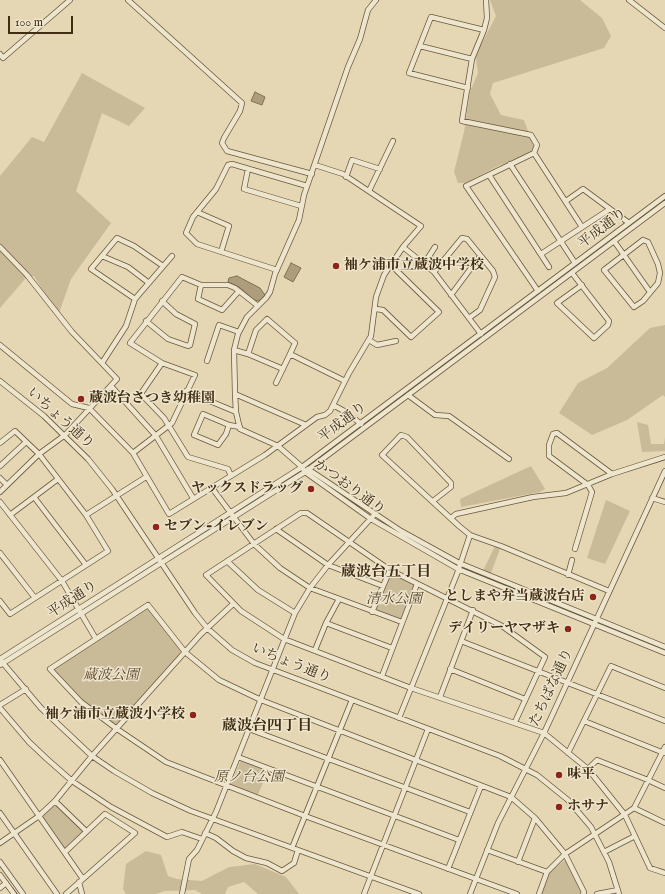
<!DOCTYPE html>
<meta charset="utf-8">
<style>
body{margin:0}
#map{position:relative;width:665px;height:894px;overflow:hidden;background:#e5d7b4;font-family:"IM FELL English",serif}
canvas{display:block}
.scale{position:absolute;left:8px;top:16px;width:65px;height:18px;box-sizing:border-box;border:2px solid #402d12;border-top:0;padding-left:5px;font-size:12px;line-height:14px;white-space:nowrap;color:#402d12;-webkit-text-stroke:3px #eee5ce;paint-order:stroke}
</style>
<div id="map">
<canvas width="665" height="894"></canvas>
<div class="scale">100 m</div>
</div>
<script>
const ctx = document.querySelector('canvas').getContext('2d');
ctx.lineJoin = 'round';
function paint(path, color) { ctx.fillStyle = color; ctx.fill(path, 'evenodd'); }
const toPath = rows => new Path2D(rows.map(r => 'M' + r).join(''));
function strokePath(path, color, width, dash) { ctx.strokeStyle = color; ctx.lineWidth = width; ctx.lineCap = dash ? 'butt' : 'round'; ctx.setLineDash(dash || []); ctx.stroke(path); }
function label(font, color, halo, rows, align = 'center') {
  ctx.font = font + ' "IM FELL English","Noto Serif JP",serif'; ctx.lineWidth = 3; ctx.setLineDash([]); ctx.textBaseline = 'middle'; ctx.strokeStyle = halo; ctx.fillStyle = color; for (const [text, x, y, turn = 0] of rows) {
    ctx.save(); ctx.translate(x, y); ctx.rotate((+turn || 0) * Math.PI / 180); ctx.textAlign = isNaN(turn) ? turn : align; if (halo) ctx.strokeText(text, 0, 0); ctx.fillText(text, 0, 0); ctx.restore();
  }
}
paint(toPath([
 [490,0,580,0,602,18,611,36,604,48,493,83,490,94,501,115,524,120,535,150,519,160,500,165,465,183,458,183,454,172,464,132,470,92,478,73,475,51,482,43,496,16],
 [82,73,145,108,129,126,102,113,76,191,111,223,71,279,58,316,34,276,25,279,0,308,0,176,32,137,44,142],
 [665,325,665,397,663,395,627,420,592,435,559,413,578,383,607,368,650,328],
 [637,422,648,425,651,444,664,444,665,437,665,451,642,452],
 [531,466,545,489,540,492,461,507,460,499],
 [606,500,630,511,605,564,587,558],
 [496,544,501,546,490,576,482,573],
 [390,570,417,584,402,622,372,612],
 [148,605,181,650,180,655,117,729,81,702,50,669],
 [241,760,266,769,267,772,258,795,256,796,232,788,231,784],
 [55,801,86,831,65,852,39,816],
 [146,851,161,855,168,876,177,879,202,881,229,867,255,864,286,877,299,894,258,894,244,882,228,887,225,894,202,894,195,890,165,891,156,894,126,894,123,889,126,864],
 [566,859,581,891,580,894,541,894,548,874]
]), '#c9ba98');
const water = toPath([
 [255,92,265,97,262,105,251,101,255,92],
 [291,263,301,268,293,282,284,277,291,263],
 [237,276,260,288,265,295,260,301,254,300,239,287,228,282,229,278,237,276]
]);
paint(water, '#ad9d7d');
strokePath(water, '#817052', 1);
strokePath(toPath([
 [13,889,17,894]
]), '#817052', 1.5);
const minor = toPath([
 [128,0,242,103,240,111,224,138,222,143,227,151,312,174],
 [376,0,368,10,360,39,348,67,304,195,299,220,275,274,270,292,266,298,247,317,238,334,234,350,235,394,236,412,240,429,278,446,302,467,305,472,371,519,458,569,665,653],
 [486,0,487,18,484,30,472,59,462,121,531,135,537,145,534,153],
 [629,0,665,28],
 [420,46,472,59],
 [0,54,3,58,70,0],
 [468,88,409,73,431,17,484,30],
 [510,164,575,263],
 [248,169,244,189,301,206],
 [489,175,549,267],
 [346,177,352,160,380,169],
 [369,191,393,141],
 [566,201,583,189,629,223],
 [197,212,229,226,221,252],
 [643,240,648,242,658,264,660,273,658,283,643,301,634,307,604,270,643,240],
 [614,241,650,292],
 [0,247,27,275,72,332,117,379,65,435,39,454,0,492],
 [403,247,434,272,481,334],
 [541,254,610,209],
 [102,256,128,267,149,283],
 [424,264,435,247],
 [277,270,197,244,186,233,193,217,216,189,228,165,232,164,307,186],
 [434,272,462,238,467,239,493,271,495,277,480,310,469,318],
 [572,273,609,321,608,325,594,338,557,303,582,285],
 [201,285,198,299,222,310,239,291],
 [538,291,466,186,534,153,582,227],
 [451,295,480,256],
 [135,299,91,269,117,238,134,246,163,266],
 [376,309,383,310,411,337,439,312,391,265],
 [146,321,168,339,188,346,190,345,195,324,176,314,162,301],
 [369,340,377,345,396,341],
 [0,345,72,404,89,408,133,453,169,514,265,455,317,417,325,415,330,411,349,373,371,336,376,297,384,275,403,247,421,226,343,174,315,165],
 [234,350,248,354,256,330,267,319,295,343,290,354,345,381],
 [248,354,283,369],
 [207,361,219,325,239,332],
 [102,363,126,326,135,299,172,256],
 [162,363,142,392,142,395,164,418,188,457,228,469,231,476],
 [0,381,44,416,88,459,112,489,195,613,207,628,232,650,255,663,500,756,537,775,568,800,591,827,609,862,619,894],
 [276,383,290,354],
 [111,386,156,436,193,498],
 [186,391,236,412],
 [235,394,306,425],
 [408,395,435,415,449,416,509,459],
 [333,405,346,412,361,424],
 [229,425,226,434,218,445,194,435,203,414,229,425,240,427],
 [0,443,15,431,39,454,86,515,108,551,10,614,0,601],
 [133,453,172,423,195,375,162,363,130,343,182,277,201,285,228,285,235,288,258,306],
 [0,466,26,442],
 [308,469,401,531,459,563,665,647],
 [0,478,6,484],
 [212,488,254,544,280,568,310,588,402,622],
 [34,497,86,565],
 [652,498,665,502],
 [433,501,451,487,451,483,407,437,401,435,382,455,459,526,470,535,501,546,609,591],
 [0,502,62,581,96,639],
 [10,515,58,479],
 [86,515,146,477],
 [451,518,456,514,533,497,566,493,612,474,665,457],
 [276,529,328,565,383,586],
 [575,549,592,492,588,485,549,456,549,445,553,434,557,433,612,474],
 [0,553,35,598],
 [227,561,258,590,295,613],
 [568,575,572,560],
 [372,612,390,570],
 [326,623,392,648],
 [461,641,665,721],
 [315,650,326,623,339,599],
 [0,659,302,467,665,196],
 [2,662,41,708,92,756,114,771,152,793,191,811,419,894],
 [0,665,305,472,665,203],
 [450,669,525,699],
 [382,676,417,584],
 [440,697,473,610],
 [0,705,26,689],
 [0,708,29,742,47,759,72,781,111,807,167,837,182,832,202,839],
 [399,718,457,574,470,535],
 [584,721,664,753],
 [515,722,545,657,502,626,390,570,307,513,301,513,206,575,241,611,284,639,411,688,544,733,588,769,625,815,650,868,665,873],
 [249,729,470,812],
 [568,753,611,666,665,688],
 [238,757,459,840],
 [0,760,83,879],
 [588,769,597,760,648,780,665,788],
 [55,801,86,831],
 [634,808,665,823],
 [0,813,57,894],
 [205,833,216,838,233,851,246,858,267,863,282,871,294,863,298,850],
 [0,843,39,816,55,801,92,756,201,634,233,604],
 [292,848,352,700],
 [487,850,547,872],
 [65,852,105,814,135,833,66,894],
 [604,852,635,836],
 [0,862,23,894],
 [518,862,535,818],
 [448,869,481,786],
 [0,875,14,894],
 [79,882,82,894],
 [0,888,6,883],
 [182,894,189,859,197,850,216,812,295,613,310,588,328,565,375,514],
 [364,894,428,729],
 [470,894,498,823,544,733,665,471],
 [517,894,305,816,166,762,117,729,81,702,50,669,148,605,185,652,219,680,261,700,511,797,535,818,565,854,584,892,583,894],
 [539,894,547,872,565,854,634,808,665,747],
 [597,894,618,890]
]);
strokePath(minor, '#69583a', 6);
strokePath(minor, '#eee5ce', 4.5);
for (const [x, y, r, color] of [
 [336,266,4,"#8f2418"],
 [81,399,4,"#8f2418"],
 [311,489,4,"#8f2418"],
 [156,527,4,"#8f2418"],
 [593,597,4,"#8f2418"],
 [568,629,4,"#8f2418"],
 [193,715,4,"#8f2418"],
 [559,775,4,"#8f2418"],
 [559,807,4,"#8f2418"]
]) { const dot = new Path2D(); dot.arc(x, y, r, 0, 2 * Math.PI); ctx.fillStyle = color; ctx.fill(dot); strokePath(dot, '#eee5ce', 1.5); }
label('14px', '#402d12', '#eee5ce', [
 ["平成通り",603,229,-37],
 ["いちょう通り",60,419,42],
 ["平成通り",343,423,-37],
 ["かつおり通り",349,488,36],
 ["平成通り",73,600,-33],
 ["いちょう通り",291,664,22],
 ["たちばな通り",552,688,-65]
]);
label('bold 14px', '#402d12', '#eee5ce', [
 ["袖ケ浦市立蔵波中学校",344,266],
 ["蔵波台さつき幼稚園",89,399],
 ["ヤックスドラッグ",303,489,"right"],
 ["セブン-イレブン",164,527],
 ["としまや弁当蔵波台店",585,597,"right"],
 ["デイリーヤマザキ",560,629,"right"],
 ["袖ケ浦市立蔵波小学校",185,715,"right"],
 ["味平",567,775],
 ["ホサナ",567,807]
], 'left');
label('italic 14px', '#5b492d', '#eee5ce', [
 ["清水公園",394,600],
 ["蔵波公園",111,676],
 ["原ノ台公園",249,778]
]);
label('bold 15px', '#402d12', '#eee5ce', [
 ["蔵波台五丁目",386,573],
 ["蔵波台四丁目",267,727]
]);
</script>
